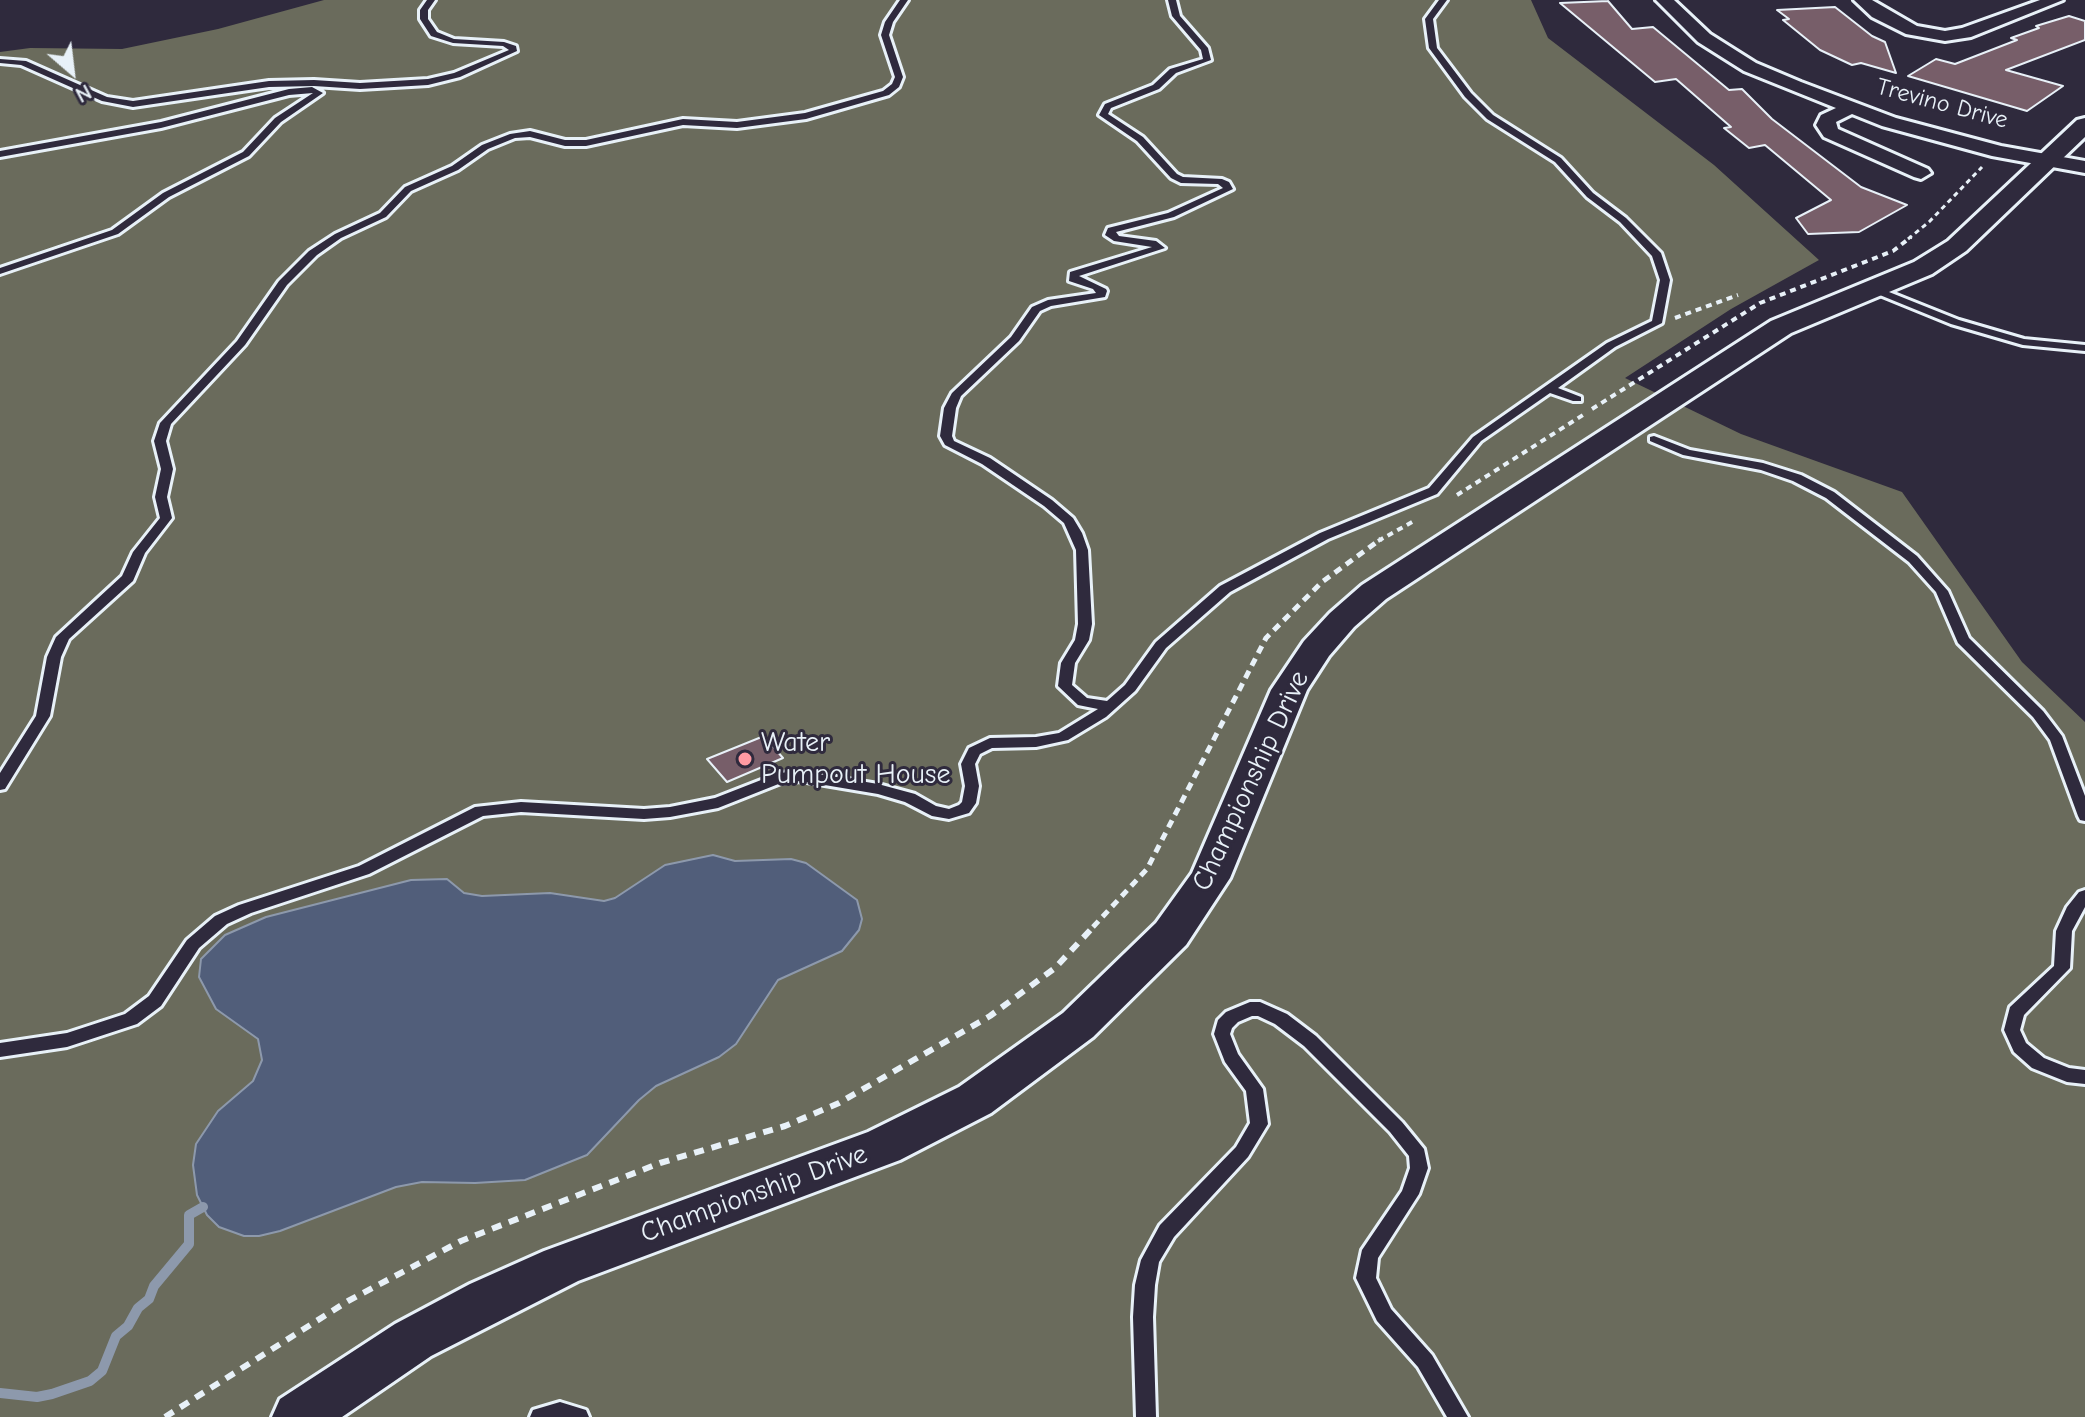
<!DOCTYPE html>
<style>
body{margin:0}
#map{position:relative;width:2085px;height:1417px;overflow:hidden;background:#2f2a3d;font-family:"Comic Neue",sans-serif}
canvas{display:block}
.north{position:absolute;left:32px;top:32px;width:80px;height:80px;-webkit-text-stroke:6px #2f2a3d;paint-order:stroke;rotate:152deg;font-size:22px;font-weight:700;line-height:32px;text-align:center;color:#e8f1f8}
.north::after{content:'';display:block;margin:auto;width:28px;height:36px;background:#e8f1f8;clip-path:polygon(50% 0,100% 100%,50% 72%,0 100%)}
</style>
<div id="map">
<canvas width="2085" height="1417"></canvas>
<div class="north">N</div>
</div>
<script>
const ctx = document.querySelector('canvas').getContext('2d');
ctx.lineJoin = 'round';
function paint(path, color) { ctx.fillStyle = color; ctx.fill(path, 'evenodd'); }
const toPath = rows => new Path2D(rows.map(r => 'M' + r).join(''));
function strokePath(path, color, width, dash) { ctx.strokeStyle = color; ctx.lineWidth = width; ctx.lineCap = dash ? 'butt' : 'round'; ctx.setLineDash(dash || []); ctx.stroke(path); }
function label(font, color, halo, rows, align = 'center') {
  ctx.font = font + ' "Comic Neue",sans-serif'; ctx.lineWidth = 6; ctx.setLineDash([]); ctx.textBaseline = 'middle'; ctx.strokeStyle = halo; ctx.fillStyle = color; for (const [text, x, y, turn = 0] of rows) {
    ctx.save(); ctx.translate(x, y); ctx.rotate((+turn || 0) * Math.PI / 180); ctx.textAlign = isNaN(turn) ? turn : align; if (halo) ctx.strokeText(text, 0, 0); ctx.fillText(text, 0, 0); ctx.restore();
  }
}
paint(toPath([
 [324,0,1531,0,1548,38,1714,165,1819,260,1731,309,1625,378,1741,434,1902,492,2022,662,2085,722,2085,1417,0,1417,0,52,30,48,122,49,218,29]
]), '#6a6b5c');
const water = toPath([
 [713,855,735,861,791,859,806,863,857,900,862,919,859,930,842,951,778,980,736,1044,719,1057,656,1086,639,1100,587,1155,525,1180,475,1183,422,1182,396,1187,280,1231,259,1236,244,1236,219,1227,207,1215,197,1195,193,1165,196,1144,218,1111,253,1081,262,1060,258,1039,216,1009,199,977,201,959,225,935,266,917,411,880,447,879,464,893,482,896,550,893,604,901,615,898,665,865,713,855]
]);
paint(water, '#515e7a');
strokePath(water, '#8d99ac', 2);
strokePath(toPath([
 [0,1393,37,1397,52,1394,90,1381,102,1371,116,1336,128,1326,138,1308,149,1299,154,1286,189,1244,189,1215,203,1207]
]), '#8d99ac', 10);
const building = toPath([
 [1608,1,1632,29,1653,27,1729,90,1742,89,1772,119,1861,187,1907,205,1859,232,1808,234,1796,218,1831,200,1765,145,1749,148,1724,128,1731,127,1676,79,1655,82,1560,3,1608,1],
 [1835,7,1872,36,1885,42,1896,73,1861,63,1852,65,1820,50,1783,20,1789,19,1777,10,1835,7],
 [2069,16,2085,21,2085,40,2006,70,2063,86,2027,111,1908,76,1936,59,1955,64,2017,40,2011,38,2039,28,2036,26,2069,16],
 [764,736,783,758,727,782,707,759,764,736]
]);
paint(building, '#775e69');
strokePath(building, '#e8f1f8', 2);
const service = toPath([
 [427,0,435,0,428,10,428,19,437,32,454,39,504,42,516,46,517,51,460,77,428,85,360,89,314,86,269,87,133,107,102,101,21,65,0,63,0,59,26,61,107,97,133,101,269,81,314,80,360,83,428,79,454,73,509,50,503,46,453,43,431,36,420,19,420,10,427,0],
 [900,0,908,0,893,22,889,35,903,77,899,87,889,95,806,119,737,128,683,125,586,146,565,146,530,137,515,138,488,149,458,170,411,191,386,217,341,238,317,255,287,285,245,345,171,424,166,441,173,469,167,497,172,518,145,553,133,581,69,639,61,657,50,716,5,789,0,790,0,773,36,716,47,657,56,637,122,576,133,552,160,518,155,497,161,469,154,441,160,423,237,341,279,281,309,251,335,234,380,213,405,187,452,166,482,145,510,134,530,131,565,140,586,140,683,119,737,122,805,113,883,91,892,84,895,77,881,35,885,22,900,0],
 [1168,0,1176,0,1180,16,1208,48,1211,60,1176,73,1159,89,1111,108,1108,114,1143,137,1177,174,1183,177,1222,179,1229,182,1233,189,1174,217,1116,232,1119,236,1156,241,1165,248,1079,276,1106,289,1107,291,1105,297,1051,306,1040,311,1019,341,961,396,956,408,952,436,954,441,990,458,1052,500,1073,518,1082,533,1088,550,1092,624,1089,640,1075,663,1072,685,1087,698,1107,701,1125,685,1156,642,1220,586,1320,533,1429,488,1473,437,1607,343,1652,321,1660,280,1652,256,1620,222,1587,197,1555,162,1487,119,1465,97,1429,48,1425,19,1439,0,1447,0,1433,19,1437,48,1471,93,1493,115,1561,158,1593,193,1626,218,1661,253,1670,280,1662,323,1615,347,1558,388,1581,397,1581,401,1573,401,1550,393,1481,441,1437,494,1328,539,1230,592,1166,648,1135,691,1106,717,1068,740,1036,747,992,748,980,754,975,764,979,786,976,803,969,813,949,819,932,816,905,802,878,794,801,781,781,783,718,808,670,817,644,819,521,812,483,816,369,874,251,913,227,924,199,948,161,1006,137,1024,67,1047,0,1057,0,1043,67,1033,125,1014,149,996,187,940,215,916,239,905,359,866,475,807,521,802,644,809,670,807,715,798,779,773,801,771,878,784,915,794,936,806,949,809,959,805,962,802,965,786,961,764,969,748,990,738,1036,737,1059,733,1098,709,1078,705,1058,686,1061,663,1075,640,1078,624,1076,550,1064,523,1044,506,982,464,945,445,940,436,944,408,952,393,1011,337,1032,307,1048,300,1096,293,1093,289,1069,281,1070,272,1152,247,1114,241,1105,235,1108,228,1168,213,1223,188,1218,184,1181,183,1171,178,1137,141,1099,115,1105,104,1153,85,1170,69,1203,59,1201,50,1172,16,1168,0],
 [312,87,323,93,281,122,249,156,169,197,118,234,0,274,0,268,112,230,163,193,243,152,275,118,313,93,289,95,161,128,0,157,0,151,161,122,289,89,312,87],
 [1874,286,1959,320,2024,339,2085,345,2085,351,2023,345,1951,324,1870,291,1870,287,1874,286],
 [1654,436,1690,450,1763,463,1801,475,1834,492,1917,556,1948,591,1969,638,2043,711,2062,736,2085,796,2085,821,2080,820,2078,816,2050,740,2033,717,1958,643,1936,592,1909,562,1826,498,1793,481,1761,470,1683,455,1650,441,1650,437,1654,436],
 [2085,890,2085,907,2072,931,2070,968,2024,1015,2020,1030,2026,1043,2044,1058,2069,1068,2085,1070,2085,1084,2067,1082,2032,1068,2014,1052,2004,1030,2010,1007,2054,966,2056,931,2067,907,2079,892,2085,890],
 [1250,1002,1260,1002,1287,1014,1316,1036,1402,1122,1424,1149,1428,1168,1419,1194,1378,1258,1376,1278,1391,1309,1432,1355,1468,1417,1447,1417,1418,1367,1377,1321,1356,1278,1362,1250,1402,1191,1410,1168,1409,1156,1390,1132,1304,1046,1275,1024,1258,1016,1252,1016,1238,1022,1232,1028,1230,1034,1238,1054,1263,1089,1268,1124,1248,1157,1174,1237,1159,1262,1155,1285,1153,1317,1156,1417,1136,1417,1133,1317,1135,1285,1141,1260,1160,1225,1236,1147,1250,1123,1246,1091,1225,1062,1214,1034,1218,1020,1226,1012,1250,1002],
 [560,1402,586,1410,589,1417,530,1417,533,1410,560,1402]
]);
const minor = toPath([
 [1656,0,1674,0,1710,34,1756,63,1801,82,1896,118,2001,146,2085,161,2085,173,1992,156,1882,126,1852,114,1836,122,1838,129,1928,169,1931,173,1921,179,1914,177,1824,137,1816,125,1821,115,1836,108,1744,71,1698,42,1656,0],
 [1854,0,1872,0,1917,26,1945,31,1962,28,2040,0,2063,0,1971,37,1945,41,1906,34,1872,17,1854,0]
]);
const tertiary = toPath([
 [2085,118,2085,137,1966,251,1932,274,1791,333,1386,599,1354,627,1329,656,1307,690,1230,878,1186,945,1093,1037,991,1113,900,1160,578,1281,431,1356,342,1417,272,1417,280,1399,395,1324,470,1284,544,1251,868,1132,959,1087,1063,1013,1156,923,1192,873,1271,690,1304,641,1330,613,1362,585,1771,321,1914,262,1948,241,2077,120,2085,118]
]);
strokePath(service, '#e8f1f8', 6);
strokePath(minor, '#e8f1f8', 6);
strokePath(tertiary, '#e8f1f8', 6);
strokePath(toPath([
 [1908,239,1929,222,1982,167]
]), '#e8f1f8', 3, [5, 4]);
strokePath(toPath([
 [1675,318,1738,295],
 [1592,409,1760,303,1893,251,1911,237],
 [1457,495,1583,415],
 [1378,541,1414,521]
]), '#e8f1f8', 4, [6, 5]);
strokePath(toPath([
 [1093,927,1147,869,1266,638,1322,582,1381,539]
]), '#e8f1f8', 5, [8, 6]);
strokePath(toPath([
 [165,1417,348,1301,461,1241,660,1163,785,1126,839,1103,990,1016,1055,968,1095,925]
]), '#e8f1f8', 6, [10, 8]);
paint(service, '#2f2a3d');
paint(minor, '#2f2a3d');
paint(tertiary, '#2f2a3d');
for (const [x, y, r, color] of [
 [745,759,8,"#ff9aa2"]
]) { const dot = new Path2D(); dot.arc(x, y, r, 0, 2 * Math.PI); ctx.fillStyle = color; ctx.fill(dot); strokePath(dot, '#2f2a3d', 3); }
label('24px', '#e8f1f8', '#2f2a3d', [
 ["Trevino Drive",1942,104,15]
]);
label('28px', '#e8f1f8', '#2f2a3d', [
 ["Water",761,743],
 ["Pumpout House",761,775]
], 'left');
label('28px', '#e8f1f8', '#2f2a3d', [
 ["Championship Drive",1251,781,-65],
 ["Championship Drive",754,1194,-20]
]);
</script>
